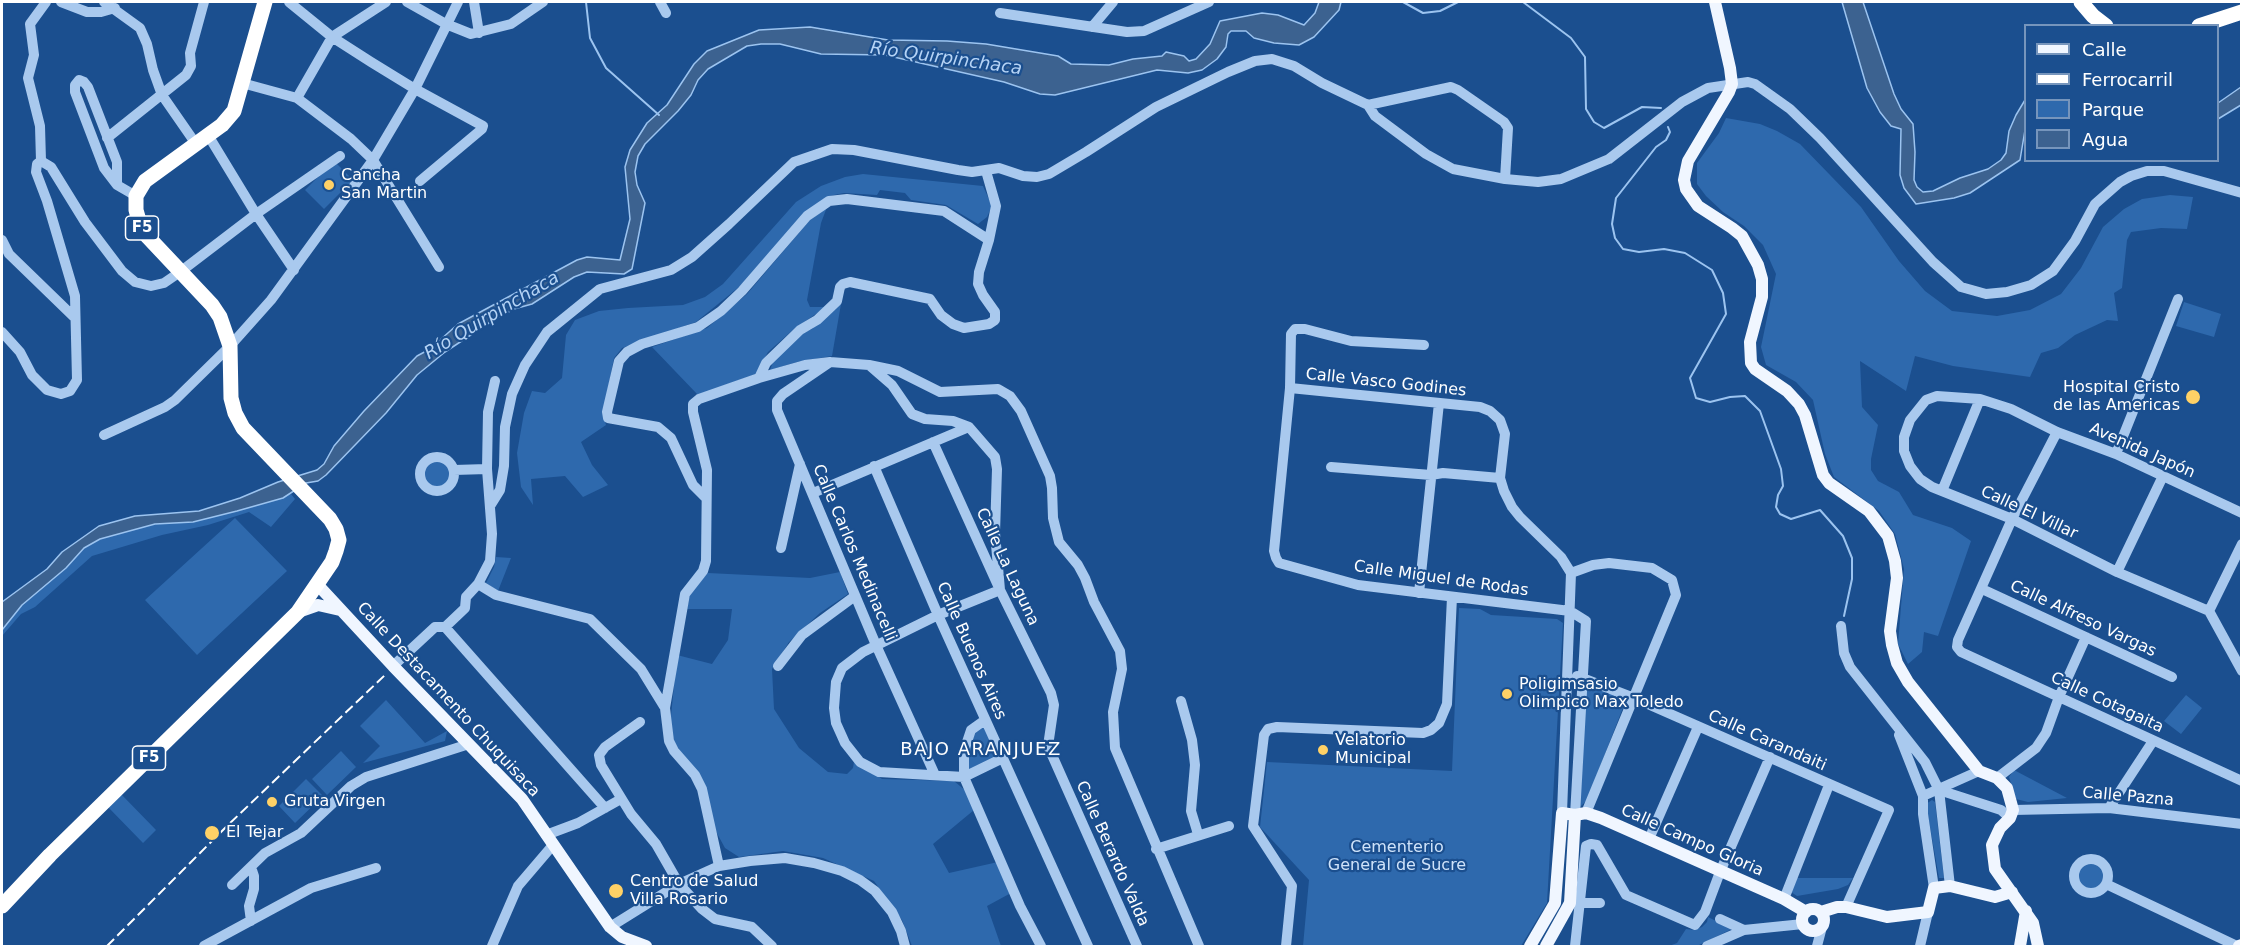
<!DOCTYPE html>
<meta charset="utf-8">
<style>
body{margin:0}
#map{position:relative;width:2243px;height:948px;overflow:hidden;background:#1b4f8f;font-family:"DejaVu Sans",sans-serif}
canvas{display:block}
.frame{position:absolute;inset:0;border:3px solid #fff;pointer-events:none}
.legend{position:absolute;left:2024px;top:24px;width:195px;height:138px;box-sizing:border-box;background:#1b4f8f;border:2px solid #7695bc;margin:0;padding:8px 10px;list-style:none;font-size:18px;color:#fff}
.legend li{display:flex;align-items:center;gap:12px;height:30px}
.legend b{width:30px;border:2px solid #7695bc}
</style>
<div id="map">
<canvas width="2243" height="948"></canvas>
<div class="frame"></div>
<ul class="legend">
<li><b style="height:8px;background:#f0f6ff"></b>Calle</li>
<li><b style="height:8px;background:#fff"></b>Ferrocarril</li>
<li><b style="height:16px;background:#2e69ad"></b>Parque</li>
<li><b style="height:16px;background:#3c6290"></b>Agua</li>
</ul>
</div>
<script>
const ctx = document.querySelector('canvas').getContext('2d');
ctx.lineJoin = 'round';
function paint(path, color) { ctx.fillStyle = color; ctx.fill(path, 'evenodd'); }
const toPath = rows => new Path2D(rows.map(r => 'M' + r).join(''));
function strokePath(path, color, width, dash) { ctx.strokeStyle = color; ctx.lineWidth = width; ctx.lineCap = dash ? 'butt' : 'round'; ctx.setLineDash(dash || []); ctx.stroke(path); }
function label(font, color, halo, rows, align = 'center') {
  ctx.font = font + ' "DejaVu Sans",sans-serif'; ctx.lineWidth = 4.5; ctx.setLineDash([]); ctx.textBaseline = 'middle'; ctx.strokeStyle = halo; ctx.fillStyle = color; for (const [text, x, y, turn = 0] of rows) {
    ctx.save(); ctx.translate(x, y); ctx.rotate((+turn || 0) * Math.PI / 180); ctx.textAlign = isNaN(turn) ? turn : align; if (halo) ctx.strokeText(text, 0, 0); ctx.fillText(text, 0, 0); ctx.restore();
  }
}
paint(toPath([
 [1726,118,1760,124,1777,131,1800,144,1861,207,1899,261,1925,291,1952,311,1997,316,2030,310,2061,294,2081,268,2103,227,2124,209,2142,199,2170,195,2193,197,2187,229,2161,228,2131,232,2127,240,2122,288,2114,293,2118,321,2107,320,2075,335,2058,348,2041,353,2030,377,1953,366,1915,356,1906,391,1860,361,1862,407,1878,425,1871,459,1871,470,1878,481,1899,492,1913,515,1952,528,1971,541,1938,636,1924,632,1922,652,1908,664,1898,644,1904,569,1895,534,1879,511,1834,477,1825,454,1813,400,1796,382,1766,365,1761,347,1776,274,1763,245,1744,226,1723,212,1706,196,1697,184,1697,163,1719,133],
 [334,161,353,180,324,209,305,190],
 [863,174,983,186,992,206,987,217,978,224,946,205,911,200,905,193,880,190,877,195,844,193,829,196,739,287,696,322,622,348,614,358,603,414,606,425,581,442,592,465,608,485,583,497,565,476,531,479,533,505,521,487,517,453,524,413,532,391,545,393,562,378,566,335,575,320,599,311,628,308,683,305,705,297,723,284,796,202,821,186,845,177],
 [827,207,821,223,807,300,810,307,826,307,794,329,768,352,756,374,698,395,652,347,707,328,747,294,809,221],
 [2184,302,2221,314,2214,337,2176,326],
 [841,304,832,356,797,362,770,370,776,354,802,333,812,329],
 '423 474a14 14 0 1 1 28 0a14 14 0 1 1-28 0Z',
 [291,494,295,499,271,527,249,512,208,525,162,535,92,556,35,607,21,614,2,636,2,630,22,605,66,568,84,548,100,539,155,524,193,522,262,504],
 [235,518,287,571,197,655,145,600],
 [496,557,511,558,498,591,486,583,494,567],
 [840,572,848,594,820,613,789,642,772,669,774,709,799,748,828,772,847,774,853,768,855,755,860,763,882,779,954,781,966,791,974,810,933,844,949,873,998,862,1011,893,987,906,1001,946,912,946,902,920,874,881,823,858,783,851,739,857,725,848,713,826,703,784,675,744,670,726,677,655,712,664,728,640,732,609,687,609,691,590,708,573,810,578],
 [1459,608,1480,609,1491,615,1557,619,1563,623,1547,903,1521,946,1303,946,1309,880,1260,827,1267,762,1452,771],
 [1590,685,1626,700,1587,800,1580,807,1586,688],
 [2186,695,2202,708,2181,734,2164,721],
 [386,700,425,743,447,731,445,741,363,763,380,746,360,726],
 [984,725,997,757,967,772,967,749,975,730],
 [341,751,356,767,327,795,312,779],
 [2014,770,2067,798,2028,802,2016,799,2009,777],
 [306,779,323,796,295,823,279,806],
 [121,794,156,830,143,843,108,807],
 [1932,800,1935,802,1944,878,1939,878,1926,804],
 '2078 876a13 13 0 1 1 26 0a13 13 0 1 1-26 0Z',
 [1795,878,1853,878,1848,885,1838,889,1797,896,1791,892],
 [1708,917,1732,929,1697,946,1669,946,1677,943,1686,929,1695,930,1702,927,1707,922]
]), '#2e69ad');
const water = toPath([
 [1319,2,1341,2,1339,10,1314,37,1299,45,1274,43,1254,38,1246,31,1231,31,1228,34,1226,47,1217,59,1202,70,1188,73,1157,70,1055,95,1040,94,1004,82,885,55,821,54,780,44,761,44,747,46,708,69,698,80,691,95,678,111,645,144,638,156,635,172,637,185,645,203,632,269,624,274,587,272,574,277,532,304,514,309,495,319,445,352,417,375,386,413,326,475,318,481,306,483,283,498,237,511,193,522,155,524,100,539,84,548,66,568,22,605,2,630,2,602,47,569,62,552,99,526,135,516,199,511,240,498,278,482,317,470,324,464,334,446,364,411,417,356,430,349,458,324,577,260,587,257,620,260,630,219,625,167,630,150,647,123,667,105,694,64,707,51,759,30,810,27,888,40,947,41,986,44,1058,56,1071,64,1109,65,1133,59,1162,56,1166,52,1184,56,1189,61,1196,59,1210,44,1220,21,1262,13,1278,15,1304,25,1315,13,1319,2],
 [1842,2,1863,2,1894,94,1901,109,1913,124,1915,152,1914,180,1917,187,1923,192,1933,191,1960,178,1988,169,2001,160,2006,153,2009,131,2016,115,2025,100,2025,130,2020,160,1970,193,1954,198,1916,204,1904,188,1900,175,1901,129,1891,126,1880,112,1867,88,1842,2],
 [2241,87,2241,105,2218,119,2218,103,2241,87]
]);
paint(water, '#3c6290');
strokePath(water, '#9cc4f0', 1.5);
strokePath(toPath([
 [586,2,590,38,606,68,659,115],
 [1403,2,1423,13,1440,11,1458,2],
 [1523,2,1571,38,1585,57,1586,109,1594,122,1604,128,1642,107,1661,108],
 [1668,127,1670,132,1666,140,1656,147,1616,198,1612,224,1615,238,1623,249,1639,252,1664,249,1685,253,1712,270,1723,293,1726,314,1690,378,1696,398,1710,402,1730,397,1745,396,1760,411,1781,469,1783,486,1778,495,1776,507,1780,514,1791,519,1820,510,1843,536,1852,558,1852,579,1844,616]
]), '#9cc4f0', 2);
strokePath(toPath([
 [61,2,87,12,101,12,115,8],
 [104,2,140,28,147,44,153,70,162,95,196,144],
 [289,2,332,37,371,62,415,89,483,126,482,129,420,181],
 [407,2,446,24,471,34,511,24,543,2],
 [474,2,479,33],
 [660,2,666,13],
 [1000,13,1127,32,1144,31,1209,2],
 [1092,27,1113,2],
 [242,83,297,98,351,139,373,160,439,267],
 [297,98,332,37,386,2],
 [1368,105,1451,87,1458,90,1504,122,1508,128,1505,179],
 [208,135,256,214,294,270],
 [107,138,186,75,191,66,190,53,204,2],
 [41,161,40,126,28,78,34,55,30,24,46,2],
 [117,185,117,162,88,87,84,82,79,80,75,85,75,92,104,168,117,185,136,196],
 [2,240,9,254,75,318],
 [2,332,20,352,32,375,47,390,61,394,70,391,77,380,75,296,47,201,36,172,37,164,41,161,51,167,85,222,122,271,135,282,151,286,164,283,180,272,256,214,340,156],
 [1424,345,1351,341,1305,329,1295,329,1291,334,1290,388,1274,551,1276,558,1279,563,1358,585,1570,611,1586,621,1575,815],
 [830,362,783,394,777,401,777,410,876,645,935,775],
 [869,365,892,385,912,414,925,419,953,421,969,427],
 [759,378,766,363,800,330,817,320,837,301,840,287,843,284,850,282,930,299,941,315,953,324,964,328,989,324,995,320,995,312,983,295,978,284,979,272,989,240,996,206,986,171],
 [1290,388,1480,407,1490,411,1500,420,1505,434,1500,478,1504,491,1512,507,1520,517,1561,557,1571,573,1562,813],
 [2057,432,2012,519,1958,640,1957,647,1961,652,2242,781],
 [104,435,165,407,175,400,230,346,271,300,373,160,415,89,458,2],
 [933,442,1000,590,1051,693,1054,705,1048,746,1137,946],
 [2116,454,2178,299],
 '420 474a17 17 0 1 1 34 0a17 17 0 1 1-34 0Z',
 [874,466,938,615,1088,946],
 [1331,467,1431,475,1443,473,1500,478],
 [454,470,487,469],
 [1942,491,1980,399],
 [813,493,969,427,995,457,997,469,995,533,1000,590,938,615,863,652,842,668,836,682,834,708,836,723,845,743,860,762,879,772,964,777,1003,758],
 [706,498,693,485,671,438,658,427,608,418,607,412,619,361,627,352,642,344,698,327,721,311,742,291,807,216,829,201,847,199,944,211,989,240],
 [490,506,500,490,504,466,505,427,512,394,525,365,547,332,600,289,671,270,692,257,729,224,794,162,832,149,854,150,958,170,972,172,999,168,1023,176,1037,177,1049,174,1086,152,1156,107,1228,72,1255,61,1272,59,1294,66,1322,83,1368,105,1375,116,1426,154,1453,169,1505,179,1538,182,1561,179,1609,159,1682,102,1708,88,1748,82,1755,84,1790,109,1820,138,1933,262,1961,287,1986,294,2007,292,2031,285,2053,271,2075,241,2095,204,2120,182,2131,176,2147,171,2164,171,2242,193],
 [781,548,800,464],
 [2117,572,2163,476],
 [1571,573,1593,565,1609,563,1652,568,1672,580,1676,595,1586,813],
 [478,584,496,595,590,619,641,669,665,708],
 [1982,589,2172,677],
 [1419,593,1439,403],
 [2209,611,2117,572,2012,519,1932,487,1920,479,1910,466,1904,451,1904,437,1910,420,1926,400,1937,396,1980,399,2011,409,2057,432,2116,454,2242,513],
 [2209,611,2242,544],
 [2209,611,2242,671],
 [1841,626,1844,653,1850,667,1925,762,1939,790,1950,886],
 [445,627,605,808],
 [393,666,435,627,445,627,465,608,466,597,478,584,490,561,492,534,487,469,488,412,495,381],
 [778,666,802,635,855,596],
 [1577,676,1634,698,1889,810,1846,907],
 [1181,701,1192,740,1195,765,1191,811,1198,834],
 [985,720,971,730,964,751,964,777,1020,906,1041,946],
 [640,722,605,747,599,755,601,765,631,814,656,844,679,884,702,909,715,919,752,927,772,946],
 [1899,735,1923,796,1923,814,1934,888],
 [1997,778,2036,748,2046,733,2059,697,2086,637],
 [1939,790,2001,810,2010,818],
 [1923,796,1979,771],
 [2109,808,2153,741],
 [2013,810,2109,808,2242,824],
 [546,835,578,823,621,799],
 [1649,839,1698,727],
 [1156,849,1229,826],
 '2074 876a17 17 0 1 1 34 0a17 17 0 1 1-34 0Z',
 [719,866,702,789,695,775,674,751,669,741,665,708,685,594,703,571,706,561,707,470,693,412,693,404,699,399,759,378,805,365,830,362,869,365,898,371,940,392,998,389,1010,396,1021,411,1050,476,1052,488,1053,518,1059,542,1078,565,1085,578,1094,602,1120,651,1122,669,1113,712,1115,748,1199,946],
 [251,867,254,876,254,889,249,906,251,921],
 [2106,884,2237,946],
 [232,885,265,853,301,833,351,786,366,777,469,744],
 [1784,899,1829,785],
 [1576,903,1600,903],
 [1720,919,1744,930],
 [610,927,679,884,719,866,750,861,785,858,814,863,842,871,860,880,875,891,892,912,901,931,905,946],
 [204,946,311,888,376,868],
 [492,946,518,886,553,845],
 [1286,946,1292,886,1253,826,1264,735,1268,729,1277,727,1423,733,1431,730,1439,723,1447,704,1452,597],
 [1575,946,1586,846,1591,844,1597,845,1626,895,1695,925,1705,912,1720,872,1770,757],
 [1707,946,1744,930,1803,924],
 [1817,946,1822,927],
 [1920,946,1928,912]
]), '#a9c9ee', 10);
strokePath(toPath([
 [1715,2,1730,68,1732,84,1729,92,1688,161,1684,180,1686,189,1698,206,1732,228,1742,236,1758,265,1762,279,1762,297,1750,342,1751,363,1755,369,1787,391,1799,404,1805,415,1823,475,1829,483,1869,511,1888,536,1895,561,1897,578,1890,631,1892,645,1897,663,1908,682,1979,771,1997,778,2007,788,2013,810,2010,818,2000,828,1992,845,1995,869,2033,923,2038,946],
 [317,584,393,666,522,799,610,927,622,937,646,946],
 [298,612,318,605,340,610],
 '1802 920a11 11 0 1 1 22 0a11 11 0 1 1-22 0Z',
 [1821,912,1837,907,1846,907,1887,917,1928,912,1934,888,1950,886,1995,897,2012,892],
 [1530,946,1555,903,1562,813,1575,815,1586,813,1601,818,1784,899,1806,912],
 [1546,946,1570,903,1575,815],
 [2020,946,2026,911],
 [2239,946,2242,945]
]), '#f0f6ff', 12);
strokePath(toPath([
 [2081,2,2093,16,2106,26],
 [2199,26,2242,12],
 [2,906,50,855,298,612,332,562,336,551,339,540,336,529,330,519,243,428,235,413,231,398,230,346,220,317,212,305,147,236,140,224,136,210,136,196,145,181,222,125,234,111,265,2]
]), '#fff', 15);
strokePath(toPath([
 [107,946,226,827,385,675]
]), '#fff', 2, [10, 4.5]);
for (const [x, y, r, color] of [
 [329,185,6,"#ffd166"],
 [2193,397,8,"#ffd166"],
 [1507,694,6,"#ffd166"],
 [1323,750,6,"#ffd166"],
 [272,802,6,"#ffd166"],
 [212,833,8,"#ffd166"],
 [616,891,8,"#ffd166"]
]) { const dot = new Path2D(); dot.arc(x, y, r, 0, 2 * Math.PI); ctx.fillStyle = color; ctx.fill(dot); strokePath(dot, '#1b4f8f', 2); }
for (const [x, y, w] of [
 [142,228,33],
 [149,758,33]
]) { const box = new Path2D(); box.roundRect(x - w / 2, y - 12, w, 24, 4.5); ctx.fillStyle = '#1b4f8f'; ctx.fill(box); strokePath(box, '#fff', 1.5); }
label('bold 15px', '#fff', null, [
 ["F5",142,228],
 ["F5",149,758]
]);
label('16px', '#fff', '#1b4f8f', [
 ["Cancha",341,176],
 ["San Martin",341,194],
 ["Hospital Cristo",2180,388,"right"],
 ["de las Americas",2180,406,"right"],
 ["Poligimsasio",1519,685],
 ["Olimpico Max Toledo",1519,703],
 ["Velatorio",1335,741],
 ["Municipal",1335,759],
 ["Gruta Virgen",284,802],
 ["El Tejar",226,833],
 ["Centro de Salud",630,882],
 ["Villa Rosario",630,900]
], 'left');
label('16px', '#fff', '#1b4f8f', [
 ["Calle Vasco Godines",1386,383,6],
 ["Avenida Japón",2142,451,24],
 ["Calle El Villar",2029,513,25],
 ["Calle Carlos Medinacelli",854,553,67],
 ["Calle La Laguna",1007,567,65],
 ["Calle Miguel de Rodas",1441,579,8],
 ["Calle Alfreso Vargas",2083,619,25],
 ["Calle Buenos Aires",971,651,66],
 ["Calle Destacamento Chuquisaca",448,700,47],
 ["Calle Cotagaita",2107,703,25],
 ["Calle Carandaiti",1767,741,24],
 ["Calle Pazna",2128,797,5],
 ["Calle Campo Gloria",1692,841,24],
 ["Calle Berardo Valda",1112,854,66]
]);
label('16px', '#cfe3fa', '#1b4f8f', [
 ["Cementerio",1397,848],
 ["General de Sucre",1397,866]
]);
label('italic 18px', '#b5d3f5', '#1b4f8f', [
 ["Río Quirpinchaca",946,59,8],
 ["Río Quirpinchaca",492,316,-31]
]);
ctx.letterSpacing = '1.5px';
label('18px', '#fff', '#1b4f8f', [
 ["BAJO ARANJUEZ",981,750]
]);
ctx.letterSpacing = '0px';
</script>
